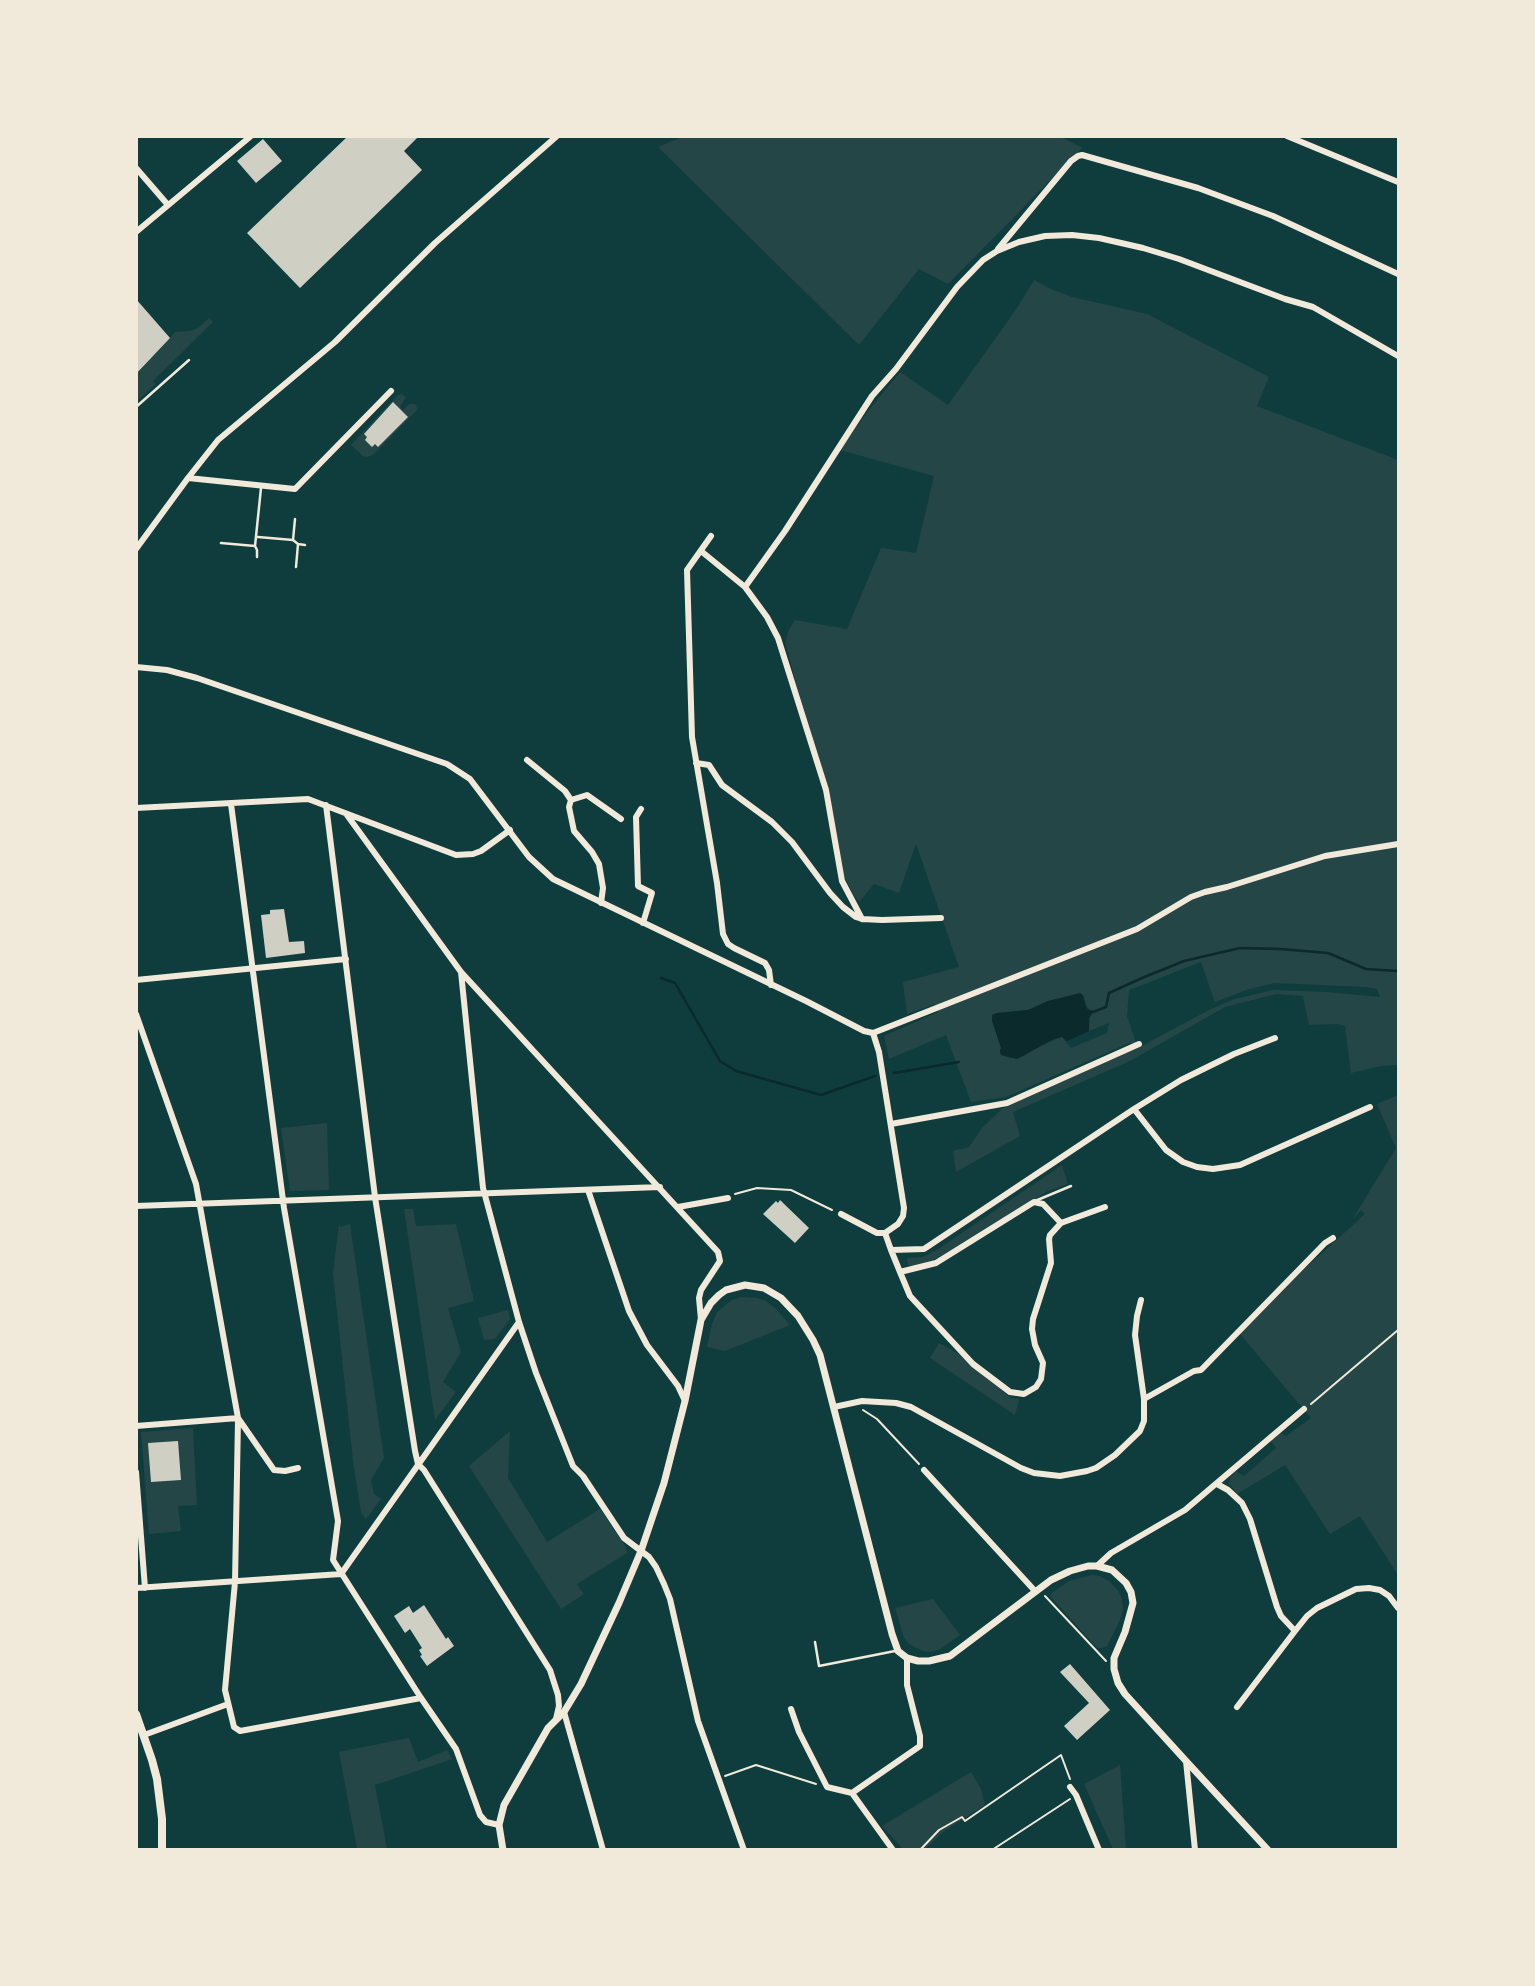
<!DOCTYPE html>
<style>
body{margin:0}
#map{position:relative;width:1535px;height:1986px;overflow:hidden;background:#0f3d3e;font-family:Overpass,sans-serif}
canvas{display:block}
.frame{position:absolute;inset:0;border:138px solid #f1e9da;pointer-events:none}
</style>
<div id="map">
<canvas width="1535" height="1986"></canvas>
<div class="frame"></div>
</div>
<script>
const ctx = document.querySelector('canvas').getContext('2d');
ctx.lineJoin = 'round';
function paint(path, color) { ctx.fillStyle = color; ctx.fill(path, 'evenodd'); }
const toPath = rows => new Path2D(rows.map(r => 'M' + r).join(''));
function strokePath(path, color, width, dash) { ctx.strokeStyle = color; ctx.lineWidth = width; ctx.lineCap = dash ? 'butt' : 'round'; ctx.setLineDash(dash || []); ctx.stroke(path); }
paint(toPath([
 [684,136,1060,136,1082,148,948,284,919,269,859,345,658,147],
 [1034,280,1051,289,1072,297,1147,314,1269,377,1257,406,1398,460,1398,1065,1381,1066,1351,1073,1345,1026,1338,1024,1309,1025,1303,996,1276,994,1225,1007,1130,1061,1013,1112,1020,1136,956,1172,953,1151,969,1147,982,1128,1003,1108,1103,1062,1134,1050,1211,1009,1235,999,1273,990,1326,992,1380,997,1377,989,1366,987,1275,983,1249,989,1215,1002,1201,962,1129,990,1127,1016,1136,1043,1129,1043,1006,1097,971,1102,946,1035,889,1059,884,1036,938,1012,935,1004,907,1014,903,982,959,967,916,844,899,893,874,884,859,902,853,894,844,876,831,802,823,771,799,694,785,642,789,630,795,620,847,629,881,548,916,553,934,476,840,450,869,410,900,372,948,405,1015,311],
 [1083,996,1085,1004,1090,1011,1089,1031,1109,1023,1107,1033,1071,1048,1062,1037,1038,1046,1024,1056,1011,1058,1001,1055,1000,1051,1001,1048,992,1015,997,1013,1028,1010,1048,1001],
 [209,318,213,322,153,381,156,384,137,401,137,374,175,332,190,331,198,328],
 [402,394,406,397,400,407,403,410,409,404,415,404,417,408,416,411,374,454,367,457,363,456,351,445,398,395],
 [1398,1095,1398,1575,1360,1516,1330,1534,1285,1465,1237,1494,1229,1483,1230,1478,1236,1471,1244,1476,1276,1448,1271,1441,1280,1433,1286,1436,1311,1418,1240,1334,1298,1275,1365,1214,1361,1210,1352,1220,1396,1148,1377,1104],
 [327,1123,329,1190,290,1191,281,1128],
 [1062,1165,1068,1184,1048,1191,938,1258,914,1266,908,1265,907,1258,922,1257,937,1250],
 [404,1209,413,1209,416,1226,456,1224,474,1301,448,1308,461,1352,443,1382,456,1392,435,1420],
 [339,1223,340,1227,350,1224,384,1458,371,1480,374,1494,381,1499,366,1519,361,1513,353,1461,333,1274],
 [741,1297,757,1298,766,1301,776,1309,790,1325,725,1351,707,1347,712,1324,717,1312,732,1300],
 [508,1310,510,1319,495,1339,484,1340,478,1318],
 [939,1343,959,1354,1011,1398,1019,1399,1015,1415,930,1358],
 [193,1428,197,1505,178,1506,181,1531,149,1534,141,1432],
 [510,1431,508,1478,547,1542,600,1509,626,1547,627,1553,577,1584,584,1594,561,1609,469,1466],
 [1092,1575,1100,1576,1109,1581,1119,1592,1122,1599,1123,1610,1120,1620,1107,1646,1102,1648,1097,1648,1050,1596,1052,1593,1069,1581],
 [933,1599,960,1635,940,1649,931,1652,923,1651,909,1644,904,1638,895,1608],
 [409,1738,418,1762,447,1750,452,1759,375,1785,387,1849,357,1849,339,1752],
 [1120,1765,1126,1849,1113,1849,1084,1784],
 [971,1772,981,1789,985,1805,944,1831,925,1849,903,1849,882,1826]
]), '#244646');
paint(toPath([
 [1080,993,1083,995,1087,1009,1094,1011,1089,1018,1089,1031,1067,1041,1062,1037,1054,1039,1017,1059,1001,1055,1000,1051,1001,1048,992,1021,992,1015,997,1013,1028,1010,1048,1001]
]), '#0a2a2b');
strokePath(toPath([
 [661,978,675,983,720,1061,736,1071,821,1095,875,1076],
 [1093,1012,1106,1007,1109,993,1142,978,1184,961,1240,948,1280,949,1328,953,1366,969,1398,971],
 [894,1073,959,1062]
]), '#0a2a2b', 2.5);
paint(toPath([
 [348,136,419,136,404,151,422,170,300,288,247,233],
 [263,139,282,161,256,183,237,161],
 [136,299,170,338,136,374],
 [393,402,408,417,378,447,375,444,372,447,365,440,367,437,364,434],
 [284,909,289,942,304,941,305,953,266,958,261,915,270,914,270,910],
 [780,1200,809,1228,795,1243,763,1214,776,1201,778,1203],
 [178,1441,181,1480,151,1482,148,1443],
 [424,1605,446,1639,448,1637,454,1646,427,1666,420,1656,422,1655,419,1650,422,1648,410,1629,405,1633,394,1616,409,1606,413,1613],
 [1070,1664,1110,1710,1077,1740,1064,1726,1089,1703,1060,1672]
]), '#cfcfc3');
strokePath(toPath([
 [735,1194,757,1188,791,1190,832,1210],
 [1311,1404,1398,1330],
 [863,1410,877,1419,919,1464],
 [1045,1596,1106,1661],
 [725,1776,756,1765,816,1784],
 [920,1850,939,1830,962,1817,965,1821,1061,1755,1070,1779],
 [992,1850,1070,1799]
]), '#f1e9da', 2);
strokePath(toPath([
 [136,407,189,360],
 [258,537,293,540,298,544,305,545],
 [293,540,295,519],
 [221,543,255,546],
 [257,557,257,550,255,546,261,488],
 [296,567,298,544],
 [1035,1201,1071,1186],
 [815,1642,819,1666,895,1651]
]), '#f1e9da', 2.5);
strokePath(toPath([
 [1287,136,1398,182],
 [136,168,168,205],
 [136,232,251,136],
 [998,249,1071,161,1078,156,1082,155,1198,188,1273,216,1398,274],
 [188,478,295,489,391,391],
 [711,536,687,570,692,737,717,883,723,934,728,944,734,948,765,963,769,970,771,985],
 [136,549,188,478,218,440,335,342,435,243,557,136],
 [701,551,745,587,767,617,778,638,826,790,842,881,862,919],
 [745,587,785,531,872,396,896,369,957,287,983,260,997,251,1019,242,1045,236,1072,235,1099,238,1143,248,1179,259,1285,299,1313,307,1398,356],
 [136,667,167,670,197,678,447,764,470,779,529,857,553,879,806,1001,864,1031,873,1033],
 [527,760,565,791,571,800,569,807,574,831,592,852,599,864,603,888,601,903],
 [696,763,709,765,722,785,772,822,792,842,830,893,843,907,856,917,862,919,882,920,941,918],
 [571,800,587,795,621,819],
 [231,804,284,1208,338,1521,333,1560,421,1698,456,1749,480,1815,486,1822,499,1825],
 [326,805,375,1197,415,1451,418,1464,424,1470,550,1670,558,1695,559,1706,556,1719],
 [136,808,308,799,456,855,473,854,481,851,510,830],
 [641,809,636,817,638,886,652,893,643,923],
 [347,815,461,972,718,1252,720,1261,701,1290,699,1298,701,1320],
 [461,972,483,1188,519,1322,536,1373,573,1466,583,1476,624,1538,649,1557,656,1567,664,1584,670,1599,698,1721,744,1850],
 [136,980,346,959],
 [136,1014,196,1184,238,1418,274,1470,285,1471,298,1468],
 [873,1033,1137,929,1191,897,1205,892,1227,887,1325,856,1398,844],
 [873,1033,879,1052,904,1208,903,1216,898,1224,885,1233],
 [1134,1109,1166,1150,1183,1162,1197,1167,1213,1169,1240,1165,1370,1107],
 [891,1124,1007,1103,1139,1044],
 [588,1190,629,1311,647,1345,678,1386,685,1401],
 [136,1206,660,1187],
 [678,1207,728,1198],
 [841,1214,877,1233,885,1233,891,1250,900,1272,910,1296,973,1364,1010,1392,1024,1394,1036,1387,1041,1379,1043,1363,1035,1345,1032,1329,1033,1319,1051,1263,1049,1239,1050,1235,1061,1223,1043,1204,1034,1202,936,1263,900,1272],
 [1061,1223,1105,1207],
 [891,1250,924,1249,1134,1109,1181,1080,1234,1054,1275,1038],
 [1144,1399,1194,1371,1201,1370,1325,1243,1333,1238],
 [834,1407,862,1401,896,1403,911,1407,1021,1468,1034,1473,1060,1476,1087,1471,1096,1468,1115,1455,1140,1431,1144,1421,1144,1399,1135,1335,1137,1316,1141,1300],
 [238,1420,235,1582,225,1690,234,1727,240,1731,421,1698],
 [136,1426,238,1418],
 [924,1470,1035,1591],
 [136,1472,145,1588],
 [1217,1484,1228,1490,1242,1503,1250,1519,1277,1607,1281,1616,1295,1631,1307,1616,1317,1608,1356,1589,1369,1588,1380,1590,1389,1596,1398,1608],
 [1097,1566,1111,1553,1185,1510,1304,1409],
 [341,1574,519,1322],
 [136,1588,341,1574],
 [1237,1707,1295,1631],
 [791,1709,799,1732,827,1787,852,1793,893,1850],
 [564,1712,603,1850],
 [144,1735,228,1704],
 [1186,1761,1195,1850],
 [1070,1787,1076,1795,1099,1850],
 [852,1793,920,1746,920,1736,907,1685,907,1658]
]), '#f1e9da', 6);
strokePath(toPath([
 [503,1850,499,1825,504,1805,548,1728,564,1712,581,1684,619,1603,641,1551,664,1483,685,1401,701,1320,711,1303,719,1295,726,1290,745,1285,764,1288,781,1298,798,1316,813,1340,820,1355,892,1634,898,1651,907,1658,918,1661,929,1661,950,1656,1051,1580,1070,1571,1088,1566,1097,1566,1112,1570,1126,1583,1131,1592,1133,1603,1125,1632,1114,1658,1114,1669,1118,1683,1125,1694,1186,1761,1268,1850]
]), '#f1e9da', 7);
strokePath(toPath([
 [136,1714,152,1760,157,1779,162,1819,162,1850]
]), '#f1e9da', 8);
</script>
